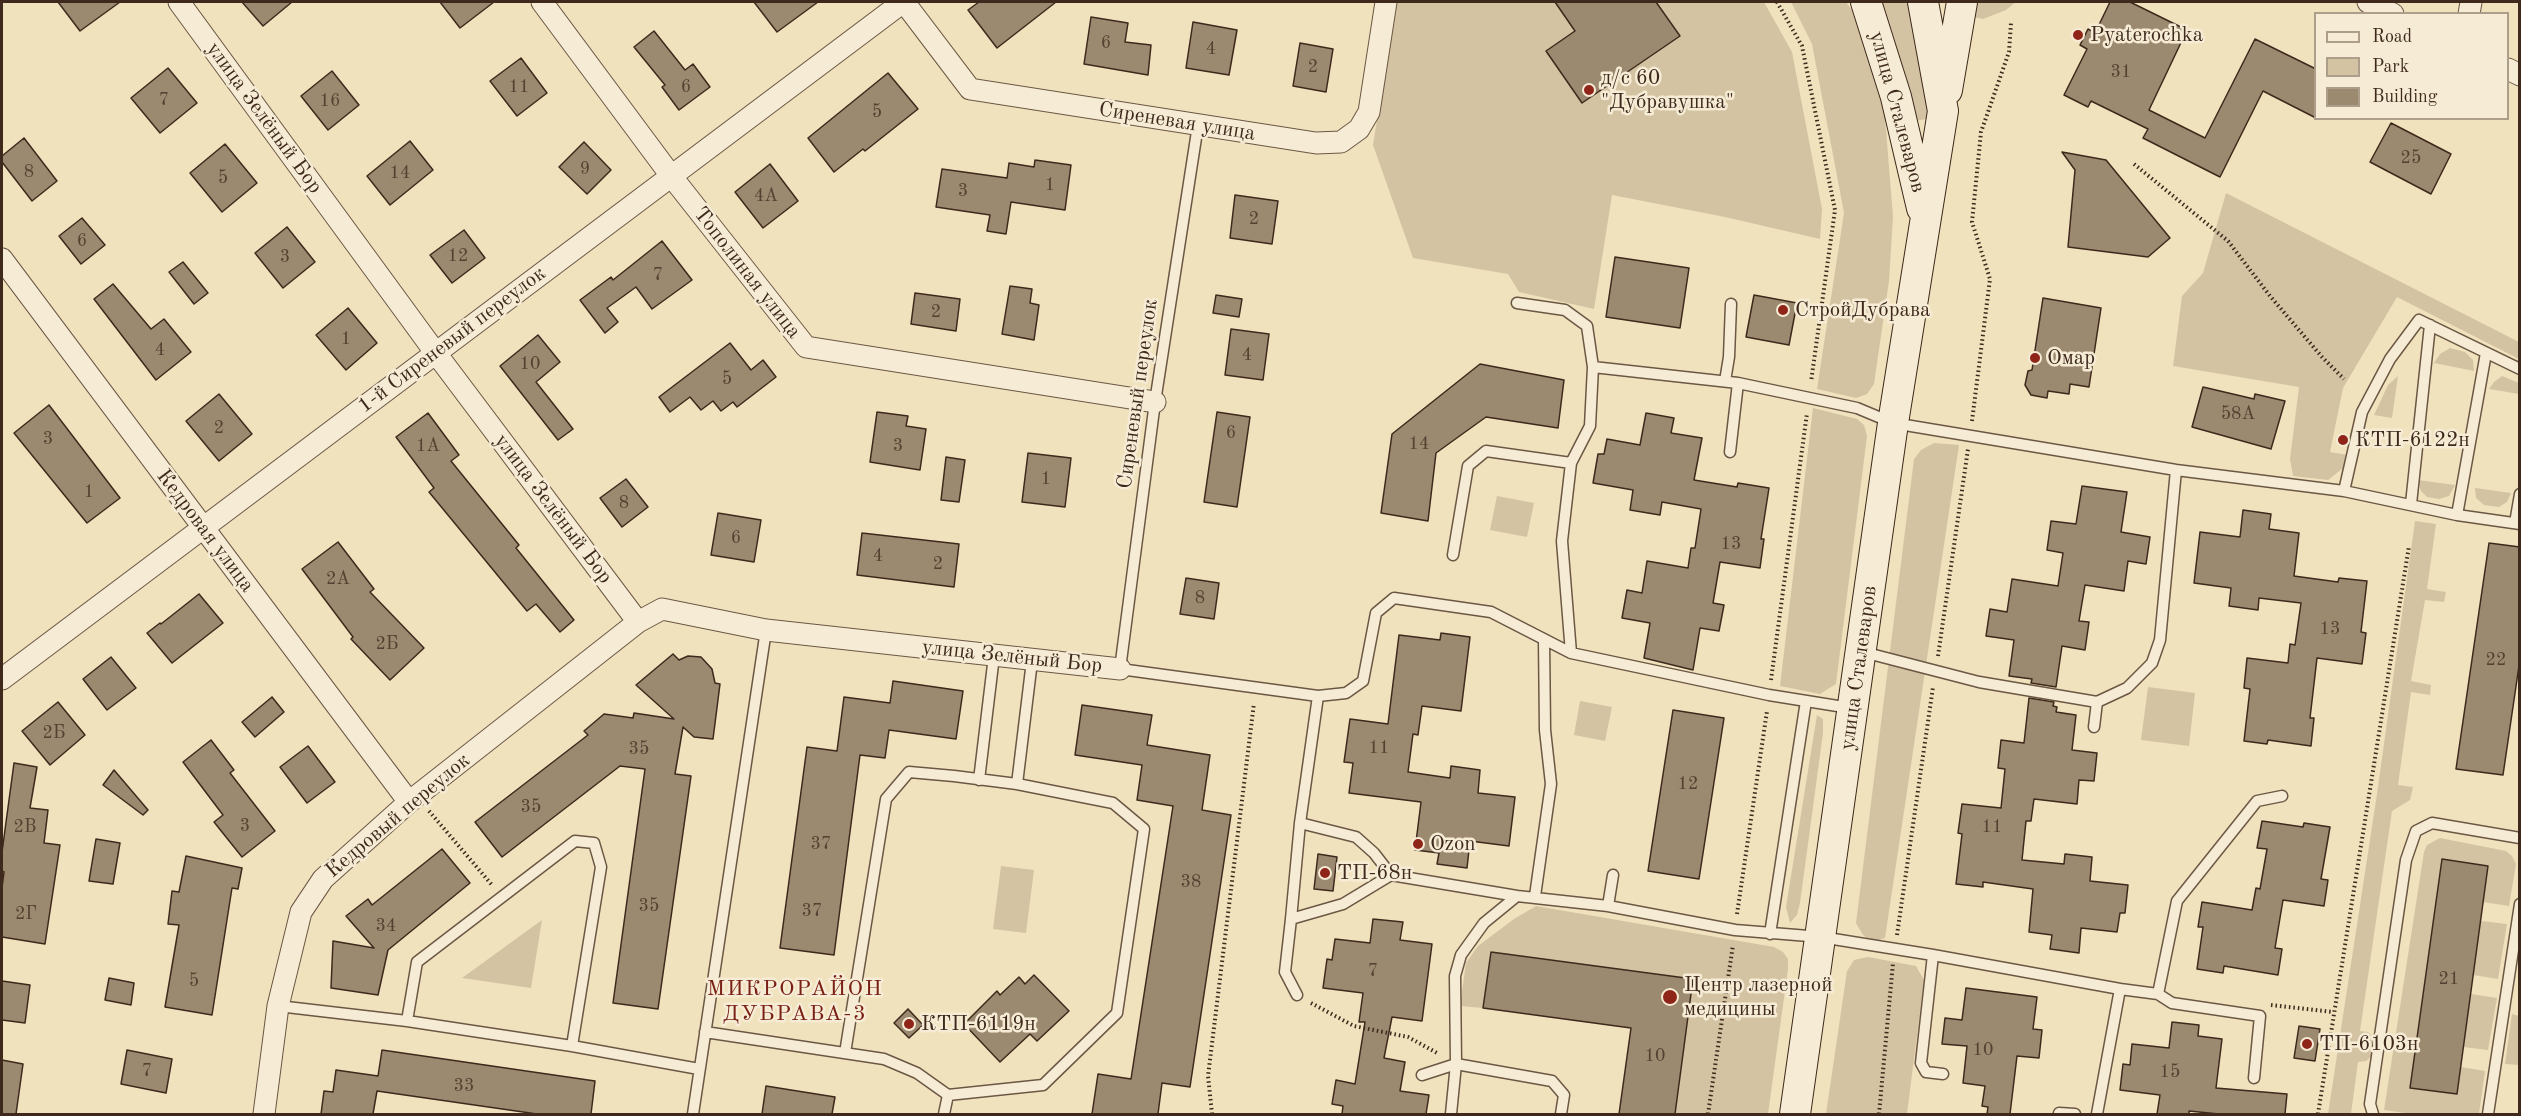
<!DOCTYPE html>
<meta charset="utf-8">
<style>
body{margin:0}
#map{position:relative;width:2521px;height:1116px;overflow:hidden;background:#f1e2be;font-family:"Old Standard TT",serif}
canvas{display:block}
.frame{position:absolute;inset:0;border:3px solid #3e291c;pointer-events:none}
.legend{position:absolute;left:2314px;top:12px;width:195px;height:108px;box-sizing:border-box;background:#f6ecd5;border:2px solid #ac9e8b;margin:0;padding:8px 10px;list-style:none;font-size:18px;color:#3e291c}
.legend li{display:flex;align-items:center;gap:12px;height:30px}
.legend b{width:30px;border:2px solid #ac9e8b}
</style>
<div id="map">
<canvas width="2521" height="1116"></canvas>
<div class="frame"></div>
<ul class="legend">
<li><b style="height:8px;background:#f6ecd5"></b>Road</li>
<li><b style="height:16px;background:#d3c3a2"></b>Park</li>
<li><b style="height:16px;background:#9b8970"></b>Building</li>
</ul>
</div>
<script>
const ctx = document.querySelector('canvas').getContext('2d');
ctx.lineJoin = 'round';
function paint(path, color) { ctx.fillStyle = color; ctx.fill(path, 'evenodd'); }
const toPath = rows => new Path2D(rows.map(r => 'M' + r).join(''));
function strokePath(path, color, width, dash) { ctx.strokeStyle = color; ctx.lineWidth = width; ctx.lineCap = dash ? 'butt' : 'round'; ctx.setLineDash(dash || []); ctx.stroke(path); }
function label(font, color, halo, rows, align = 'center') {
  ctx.font = font + ' "Old Standard TT",serif'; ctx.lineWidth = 5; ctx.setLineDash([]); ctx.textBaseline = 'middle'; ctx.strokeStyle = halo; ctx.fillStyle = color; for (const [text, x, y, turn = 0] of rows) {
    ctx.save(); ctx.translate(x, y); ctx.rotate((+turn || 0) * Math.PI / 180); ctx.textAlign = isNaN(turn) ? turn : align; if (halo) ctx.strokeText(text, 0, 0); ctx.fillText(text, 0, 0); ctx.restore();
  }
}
paint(toPath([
 [1396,2,1764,2,1792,52,1822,209,1820,239,1725,217,1612,195,1594,309,1519,292,1508,274,1413,258,1373,145],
 [1791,2,1846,2,1862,24,1884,105,1893,217,1889,281,1874,384,1867,394,1856,398,1817,389,1844,213,1812,44],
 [1880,2,1910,2,1929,100,1926,119,1916,121],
 [1977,2,2016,2,2006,10,1983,19,1974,17],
 [2226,193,2519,342,2519,359,2397,297,2343,388,2330,452,2347,455,2347,465,2328,480,2293,476,2290,459,2299,387,2173,366,2182,296,2203,273],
 [2450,348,2465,352,2473,360,2474,371,2434,363,2440,354],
 [2398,376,2392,418,2374,415,2388,385],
 [2502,376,2519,383,2519,394,2489,389,2494,382],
 [1813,408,1857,419,1864,425,1867,436,1836,684,1820,694,1780,686],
 [1934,443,1959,445,1885,938,1872,942,1863,935,1856,923,1914,459,1921,450],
 [2418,480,2455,485,2449,496,2439,499,2427,497,2421,491],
 [2475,488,2511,493,2507,502,2499,507,2484,505,2476,498],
 [1497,496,1534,503,1527,537,1490,530],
 [2415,521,2436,524,2427,589,2446,592,2444,602,2425,600,2411,681,2431,685,2430,695,2411,692,2398,785,2413,787,2410,800,2392,811,2360,1031,2368,1032,2376,1039,2373,1055,2366,1061,2358,1062,2351,1114,2328,1114,2377,794],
 [2148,687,2195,693,2189,746,2141,740],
 [1580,701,1612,707,1605,741,1574,735],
 [1817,715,1823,719,1823,733,1800,903,1797,915,1790,923,1786,907],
 [2440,838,2506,851,2512,856,2516,864,2509,906,2483,902,2488,866,2442,859,2410,1087,2456,1094,2461,1067,2485,1071,2479,1114,2412,1114,2384,1110,2424,852,2427,845],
 [1001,866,1034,870,1026,933,993,929],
 [1536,906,1774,947,1783,952,1788,959,1788,969,1768,1114,1675,1114,1693,979,1491,952,1483,1008,1460,1006,1466,963,1478,946,1514,919],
 [542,920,531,988,462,978],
 [2481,921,2507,924,2498,979,2473,975],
 [1868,957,1916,966,1924,980,1907,1114,1826,1114,1847,971,1854,960],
 [2471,994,2497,998,2488,1050,2463,1047],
 [2512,1014,2519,1016,2519,1065,2505,1064]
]), '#d3c3a2');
const building = toPath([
 [58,2,120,2,80,31,58,2],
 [242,2,292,2,263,26,242,2],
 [440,2,494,2,460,28,440,2],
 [754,2,818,2,777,32,754,2],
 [979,2,1056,2,997,48,968,10,979,2],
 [1555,2,1656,2,1680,36,1582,103,1546,51,1575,31,1555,2],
 [2110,2,2130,2,2187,30,2149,110,2205,138,2255,39,2316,69,2316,118,2263,91,2220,177,2143,138,2148,129,2091,101,2088,107,2064,95,2087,49,2080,45,2088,29,2095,33,2110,2],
 [1091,17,1128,23,1125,42,1151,45,1148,75,1084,64,1091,17],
 [1193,22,1237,30,1229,75,1186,68,1193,22],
 [654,31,685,70,693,64,710,87,679,110,662,87,665,85,634,47,654,31],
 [1300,43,1333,49,1326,92,1293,86,1300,43],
 [521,58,547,93,517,116,490,81,521,58],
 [168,68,197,103,160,133,131,98,168,68],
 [332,71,359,105,328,130,301,96,332,71],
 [888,73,918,109,865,151,863,149,834,172,808,138,888,73],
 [2391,123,2451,154,2431,194,2370,162,2391,123],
 [24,138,57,181,32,201,2,162,2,156,24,138],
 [410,141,433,170,390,205,367,176,410,141],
 [584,142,611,170,587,194,559,167,584,142],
 [225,144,257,183,222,212,190,173,225,144],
 [2062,152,2106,160,2170,238,2148,257,2068,247,2075,170,2062,152],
 [1035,160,1071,165,1065,210,1011,202,1006,234,987,231,990,215,936,207,942,169,1007,178,1009,163,1034,167,1035,160],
 [770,164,798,201,763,228,735,192,770,164],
 [1235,195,1278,201,1272,244,1230,238,1235,195],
 [82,218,105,245,81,264,59,236,82,218],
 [287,227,315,262,283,288,255,253,287,227],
 [464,230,485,258,452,283,430,255,464,230],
 [662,241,692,280,652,309,636,287,607,308,618,322,605,333,580,300,611,277,613,280,662,241],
 [1615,257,1689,268,1680,328,1606,317,1615,257],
 [183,262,208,293,194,304,169,272,183,262],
 [113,284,151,329,164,319,191,352,156,380,94,299,113,284],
 [1010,286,1032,289,1030,303,1039,305,1034,340,1002,334,1010,286],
 [915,293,960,299,956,331,911,324,915,293],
 [1216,295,1242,299,1239,317,1213,313,1216,295],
 [1754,295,1797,303,1789,345,1746,337,1754,295],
 [2043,298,2101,308,2089,387,2070,384,2069,394,2048,391,2047,398,2031,395,2025,385,2028,371,2032,370,2043,298],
 [348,308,377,343,346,370,316,335,348,308],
 [1231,329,1269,334,1263,380,1225,375,1231,329],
 [538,335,560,362,536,382,573,429,558,440,500,366,538,335],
 [730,343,751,370,763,360,776,377,737,407,733,402,721,411,713,401,701,410,690,397,670,412,659,397,730,343],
 [1480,364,1564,380,1558,428,1486,417,1436,453,1428,521,1381,513,1392,434,1480,364],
 [2203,387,2254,399,2255,394,2285,401,2271,449,2192,427,2203,387],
 [219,394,252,434,219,461,186,421,219,394],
 [49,405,120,498,87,523,14,433,49,405],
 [877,412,908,416,906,426,926,429,920,470,870,462,877,412],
 [1217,412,1250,417,1237,507,1204,502,1217,412],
 [428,413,459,455,451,461,519,545,516,548,574,620,560,632,536,604,527,611,429,492,434,488,396,437,428,413],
 [1646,413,1674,418,1671,433,1702,438,1694,480,1737,487,1738,483,1769,488,1761,539,1764,539,1760,568,1720,562,1713,603,1724,605,1719,631,1700,628,1693,670,1644,658,1650,623,1622,618,1627,590,1642,593,1647,561,1688,568,1691,548,1695,548,1701,509,1662,502,1660,515,1630,510,1633,490,1593,483,1598,454,1604,454,1607,439,1640,445,1646,413],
 [1028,453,1071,458,1065,507,1022,502,1028,453],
 [946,457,965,460,959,502,941,500,946,457],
 [626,479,648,507,622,527,600,498,626,479],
 [2082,486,2127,492,2121,532,2150,537,2146,564,2128,561,2124,591,2085,585,2079,621,2089,622,2085,650,2062,646,2056,687,2031,683,2032,679,2009,676,2014,640,1986,636,1990,609,2007,612,2012,579,2058,586,2063,553,2047,550,2051,521,2076,524,2082,486],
 [2243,510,2271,514,2269,529,2299,533,2294,576,2338,582,2339,578,2367,581,2361,632,2366,633,2362,664,2317,658,2310,718,2314,718,2311,746,2268,740,2267,744,2244,741,2250,689,2244,688,2247,658,2288,663,2290,644,2295,645,2301,603,2259,598,2258,610,2229,606,2231,588,2194,583,2200,532,2240,537,2243,510],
 [718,513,761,520,754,562,711,555,718,513],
 [862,533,959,544,954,587,857,575,862,533],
 [338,542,374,589,370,592,424,648,390,680,351,639,353,637,302,569,338,542],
 [2489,543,2520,547,2520,659,2503,775,2456,769,2489,543],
 [1186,578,1219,583,1214,619,1180,614,1186,578],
 [199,594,223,623,172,663,147,633,160,623,161,624,199,594],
 [1441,633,1470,637,1461,711,1422,706,1418,735,1413,734,1408,772,1450,778,1451,766,1480,770,1478,793,1515,797,1509,846,1470,841,1467,868,1437,864,1439,853,1415,850,1421,802,1349,793,1353,763,1344,762,1350,719,1388,724,1399,635,1440,640,1441,633],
 [673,654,679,660,688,656,701,657,712,669,715,683,720,684,713,739,694,737,683,727,675,774,691,776,658,1009,613,1003,645,769,620,766,502,857,475,822,588,735,584,731,604,714,633,718,634,713,674,719,636,685,673,654],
 [111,657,136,688,107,710,83,679,111,657],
 [893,681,963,691,956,739,889,730,885,758,860,755,834,955,780,948,807,747,837,751,844,697,890,703,893,681],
 [272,697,284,712,255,737,242,722,272,697],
 [2029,698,2054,702,2053,706,2057,707,2056,712,2076,715,2072,750,2097,753,2094,781,2079,780,2077,804,2034,799,2031,821,2026,821,2022,860,2064,864,2065,854,2092,857,2090,881,2128,885,2125,913,2120,913,2117,932,2081,928,2079,953,2050,949,2052,935,2029,932,2033,889,1983,882,1983,887,1956,884,1962,834,1958,833,1962,804,2001,808,2005,769,1998,768,2001,740,2024,743,2029,698],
 [58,702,85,735,50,765,22,731,58,702],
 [1082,705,1152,715,1147,745,1210,755,1202,810,1231,815,1190,1087,1162,1083,1158,1114,1092,1114,1098,1074,1131,1079,1173,806,1137,800,1142,765,1075,755,1082,705],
 [1673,710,1724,718,1699,879,1648,871,1673,710],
 [211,740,234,770,230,773,275,831,242,857,214,822,223,815,183,762,211,740],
 [308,746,335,782,307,803,280,767,308,746],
 [14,763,37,767,30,808,48,810,44,843,60,845,45,944,2,937,2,888,4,872,2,871,2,852,14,763],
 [114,770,148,810,143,815,103,785,114,770],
 [2262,821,2303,827,2304,823,2330,827,2321,879,2328,880,2324,906,2283,900,2275,948,2282,949,2278,975,2224,966,2223,973,2197,969,2203,927,2198,927,2202,902,2252,910,2256,888,2260,889,2267,849,2257,848,2262,821],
 [96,839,120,843,113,884,89,881,96,839],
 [442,849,470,883,388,950,378,995,331,988,333,941,374,948,346,916,368,899,372,905,442,849],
 [1318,854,1337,857,1333,891,1314,889,1318,854],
 [186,856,242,868,238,889,232,888,212,1015,165,1007,179,925,168,924,172,891,179,892,186,856],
 [2442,859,2488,866,2457,1094,2410,1088,2442,859],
 [1373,919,1403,922,1400,940,1432,944,1422,1021,1392,1017,1384,1058,1405,1062,1400,1091,1429,1095,1426,1114,1342,1114,1343,1106,1332,1104,1336,1080,1355,1084,1365,1022,1359,1022,1363,993,1323,988,1327,959,1332,960,1335,939,1370,943,1373,919],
 [1491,952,1693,979,1675,1114,1619,1114,1631,1028,1483,1008,1491,952],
 [1034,975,1069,1011,1037,1041,1030,1034,1000,1062,964,1024,997,991,1000,995,1019,977,1025,984,1034,975],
 [109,978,134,983,131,1005,105,1000,109,978],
 [2,981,30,985,25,1023,2,1020,2,981],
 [1966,988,2037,997,2033,1029,2042,1030,2039,1058,2017,1056,2010,1114,1987,1114,1988,1107,1982,1106,1985,1086,1963,1083,1967,1046,1942,1044,1945,1018,1962,1020,1966,988],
 [908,1009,923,1025,909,1038,894,1023,908,1009],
 [2172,1022,2199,1025,2198,1036,2222,1039,2216,1088,2287,1094,2285,1114,2219,1114,2189,1111,2189,1114,2157,1114,2160,1095,2120,1090,2123,1064,2130,1065,2132,1044,2169,1048,2172,1022],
 [2299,1026,2320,1029,2315,1061,2294,1058,2299,1026],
 [127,1050,172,1059,166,1093,121,1084,127,1050],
 [382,1050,595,1081,591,1114,537,1114,377,1091,373,1114,321,1114,324,1091,333,1092,336,1070,378,1076,382,1050],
 [2,1060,23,1064,16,1114,2,1114,2,1060],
 [766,1086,835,1097,832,1114,762,1114,766,1086]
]);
paint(building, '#9b8970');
strokePath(building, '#3e291c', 1.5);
const lane = toPath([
 [1198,125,1155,402,1120,669,1318,696,1346,693,1363,681,1376,613,1394,598,1491,612,1571,653],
 [1517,303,1565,310,1587,326,1593,367,1738,383,1857,408,1893,423,2176,470,2344,491,2457,515,2520,524],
 [1725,381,1729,357,1731,304],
 [1730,452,1738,383],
 [1571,463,1562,541,1571,653,1769,695,1850,708],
 [2344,491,2362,412,2390,359,2419,320,2520,369],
 [2411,504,2430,325],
 [2457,515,2486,353],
 [2515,523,2520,494],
 [1453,555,1468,466,1486,451,1571,463,1590,426,1593,367],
 [1863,652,1979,682,2097,702],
 [2094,727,2097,702,2127,688,2152,663,2160,640,2176,470],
 [979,780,994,656],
 [1300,823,1318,696],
 [1535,896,1551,784,1545,730,1544,639],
 [1608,906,1613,875],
 [1291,919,1300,823,1356,837,1374,853,1391,875],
 [1770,934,1806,701],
 [1933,955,1921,1063,1926,1072,1943,1074],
 [2158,994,2172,1003,2260,1016,2254,1078],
 [1297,995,1285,972,1291,919,1343,904,1391,875,1517,896,1608,906,1735,930,1821,937,1933,955,2120,989],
 [278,1006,407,1021,572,1046,699,1069],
 [407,1021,417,962,575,841,594,843,601,867,572,1046],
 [705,1032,884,1059,917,1073,948,1095,944,1114],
 [845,1053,886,799,909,772,954,776,1017,784],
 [1422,1075,1456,1064,1552,1081,1564,1095,1561,1114],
 [948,1095,1043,1085,1117,1013,1144,829,1113,803,1017,784,1032,661],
 [2059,1113,2075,1114],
 [693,1114,766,630],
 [1451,1114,1456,1064,1455,976,1461,955,1484,923,1517,896],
 [2097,1114,2120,989,2158,994,2177,901,2257,801,2282,796],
 [2373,1114,2370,1104,2406,860,2416,831,2432,823,2520,838],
 [2488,1114,2520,904]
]);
const street = toPath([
 [179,2,435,352,638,622,662,609,766,630,1120,669],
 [542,2,672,177,806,347,1155,402],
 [904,2,970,89,1316,143,1341,142,1359,129,1369,112,1386,2],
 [2368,2,2393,14],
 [2469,14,2471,2],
 [2508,69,2520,75],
 [2,259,409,802],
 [2,679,903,2],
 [264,1114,278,1006,301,912,323,879,409,802,638,622]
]);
const secondary = toPath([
 [1866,2,1896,97,1922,208],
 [1947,90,1962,2],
 [1795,1114,1893,423,1943,111,1923,2]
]);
strokePath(lane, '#6b5744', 13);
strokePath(street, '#6b5744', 23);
strokePath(secondary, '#3e291c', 32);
strokePath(toPath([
 [1777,2,1802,46,1835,210,1811,382],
 [2134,164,2228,241,2270,296,2322,357,2344,379],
 [1972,421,1990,279,1972,222,1981,132,2009,52,2011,23],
 [1938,656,1968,449],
 [1771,680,1807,413],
 [429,811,492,885],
 [1737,914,1767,711],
 [1897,935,1933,687],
 [1311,1003,1354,1026,1408,1037,1439,1054],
 [2271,1005,2333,1012],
 [1212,1114,1208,1076,1254,703],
 [1708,1114,1733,945],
 [1879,1114,1893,963],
 [2318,1114,2409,546]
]), '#3e291c', 4, [1.5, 3]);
strokePath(lane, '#f6ecd5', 10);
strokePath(street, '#f6ecd5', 21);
strokePath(secondary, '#f6ecd5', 30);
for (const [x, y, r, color] of [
 [2078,35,6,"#8f2418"],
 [1589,90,6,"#8f2418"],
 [1783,310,6,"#8f2418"],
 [2035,358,6,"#8f2418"],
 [2343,440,6,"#8f2418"],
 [1418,844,6,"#8f2418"],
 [1325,873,6,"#8f2418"],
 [1670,997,8,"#8f2418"],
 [909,1024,6,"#8f2418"],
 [2307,1044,6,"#8f2418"]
]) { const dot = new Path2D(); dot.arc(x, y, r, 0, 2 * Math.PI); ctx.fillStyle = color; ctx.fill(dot); strokePath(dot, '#f6ecd5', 2); }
label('18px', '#554131', null, [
 ["6",1106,43],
 ["4",1211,49],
 ["2",1313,67],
 ["31",2121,72],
 ["11",519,87],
 ["6",686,87],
 ["7",164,100],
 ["16",330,101],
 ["5",877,112],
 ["25",2411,158],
 ["9",585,169],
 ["8",29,172],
 ["14",400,173],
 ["5",223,178],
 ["1",1050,185],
 ["3",963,191],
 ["4А",766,196],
 ["2",1254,219],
 ["6",82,241],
 ["12",458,256],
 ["3",285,257],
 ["7",658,275],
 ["2",936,312],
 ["1",346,339],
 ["4",160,350],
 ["4",1247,355],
 ["10",530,364],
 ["5",727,379],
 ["58А",2238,414],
 ["2",219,428],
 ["6",1231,433],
 ["3",48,439],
 ["14",1419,444],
 ["1А",428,446],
 ["3",898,446],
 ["1",1046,479],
 ["1",89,492],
 ["8",624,503],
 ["6",736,538],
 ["13",1731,544],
 ["4",878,556],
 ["2",938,564],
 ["2А",338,579],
 ["8",1200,598],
 ["13",2330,629],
 ["2Б",387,644],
 ["22",2496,660],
 ["2Б",54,733],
 ["11",1379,748],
 ["35",639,749],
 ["12",1688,784],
 ["35",531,807],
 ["3",245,826],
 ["2В",25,827],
 ["11",1992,827],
 ["37",821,844],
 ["38",1191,882],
 ["35",649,906],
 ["37",812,911],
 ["2Г",26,914],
 ["34",386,926],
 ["7",1373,971],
 ["21",2449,979],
 ["5",194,981],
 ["10",1983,1050],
 ["10",1655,1056],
 ["7",147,1071],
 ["15",2170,1072],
 ["33",464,1086]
]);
label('21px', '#3e291c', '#f6ecd5', [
 ["Pyaterochka",2090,35],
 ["д/с 60",1601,78],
 ["\"Дубравушка\"",1601,102],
 ["СтройДубрава",1795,310],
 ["Омар",2047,358],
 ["КТП-6122н",2355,440],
 ["Ozon",1430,844],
 ["ТП-68н",1337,873],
 ["Центр лазерной",1684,985],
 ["медицины",1684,1009],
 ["КТП-6119н",921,1024],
 ["ТП-6103н",2319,1044]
], 'left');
label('21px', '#3e291c', '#f6ecd5', [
 ["улица Сталеваров",1897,112,75],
 ["улица Зелёный Бор",264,118,54],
 ["Сиреневая улица",1177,122,9],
 ["Тополиная улица",747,273,52],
 ["1-й Сиреневый переулок",452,340,-37],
 ["Сиреневый переулок",1138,394,-82],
 ["улица Зелёный Бор",553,509,53],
 ["Кедровая улица",205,531,53],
 ["улица Зелёный Бор",1012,657,6],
 ["улица Сталеваров",1859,668,-82],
 ["Кедровый переулок",398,816,-40]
]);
ctx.letterSpacing = '1.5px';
label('22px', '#7a1f14', '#f6ecd5', [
 ["МИКРОРАЙОН",795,989],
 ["ДУБРАВА-3",795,1014]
]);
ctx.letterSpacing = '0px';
</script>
